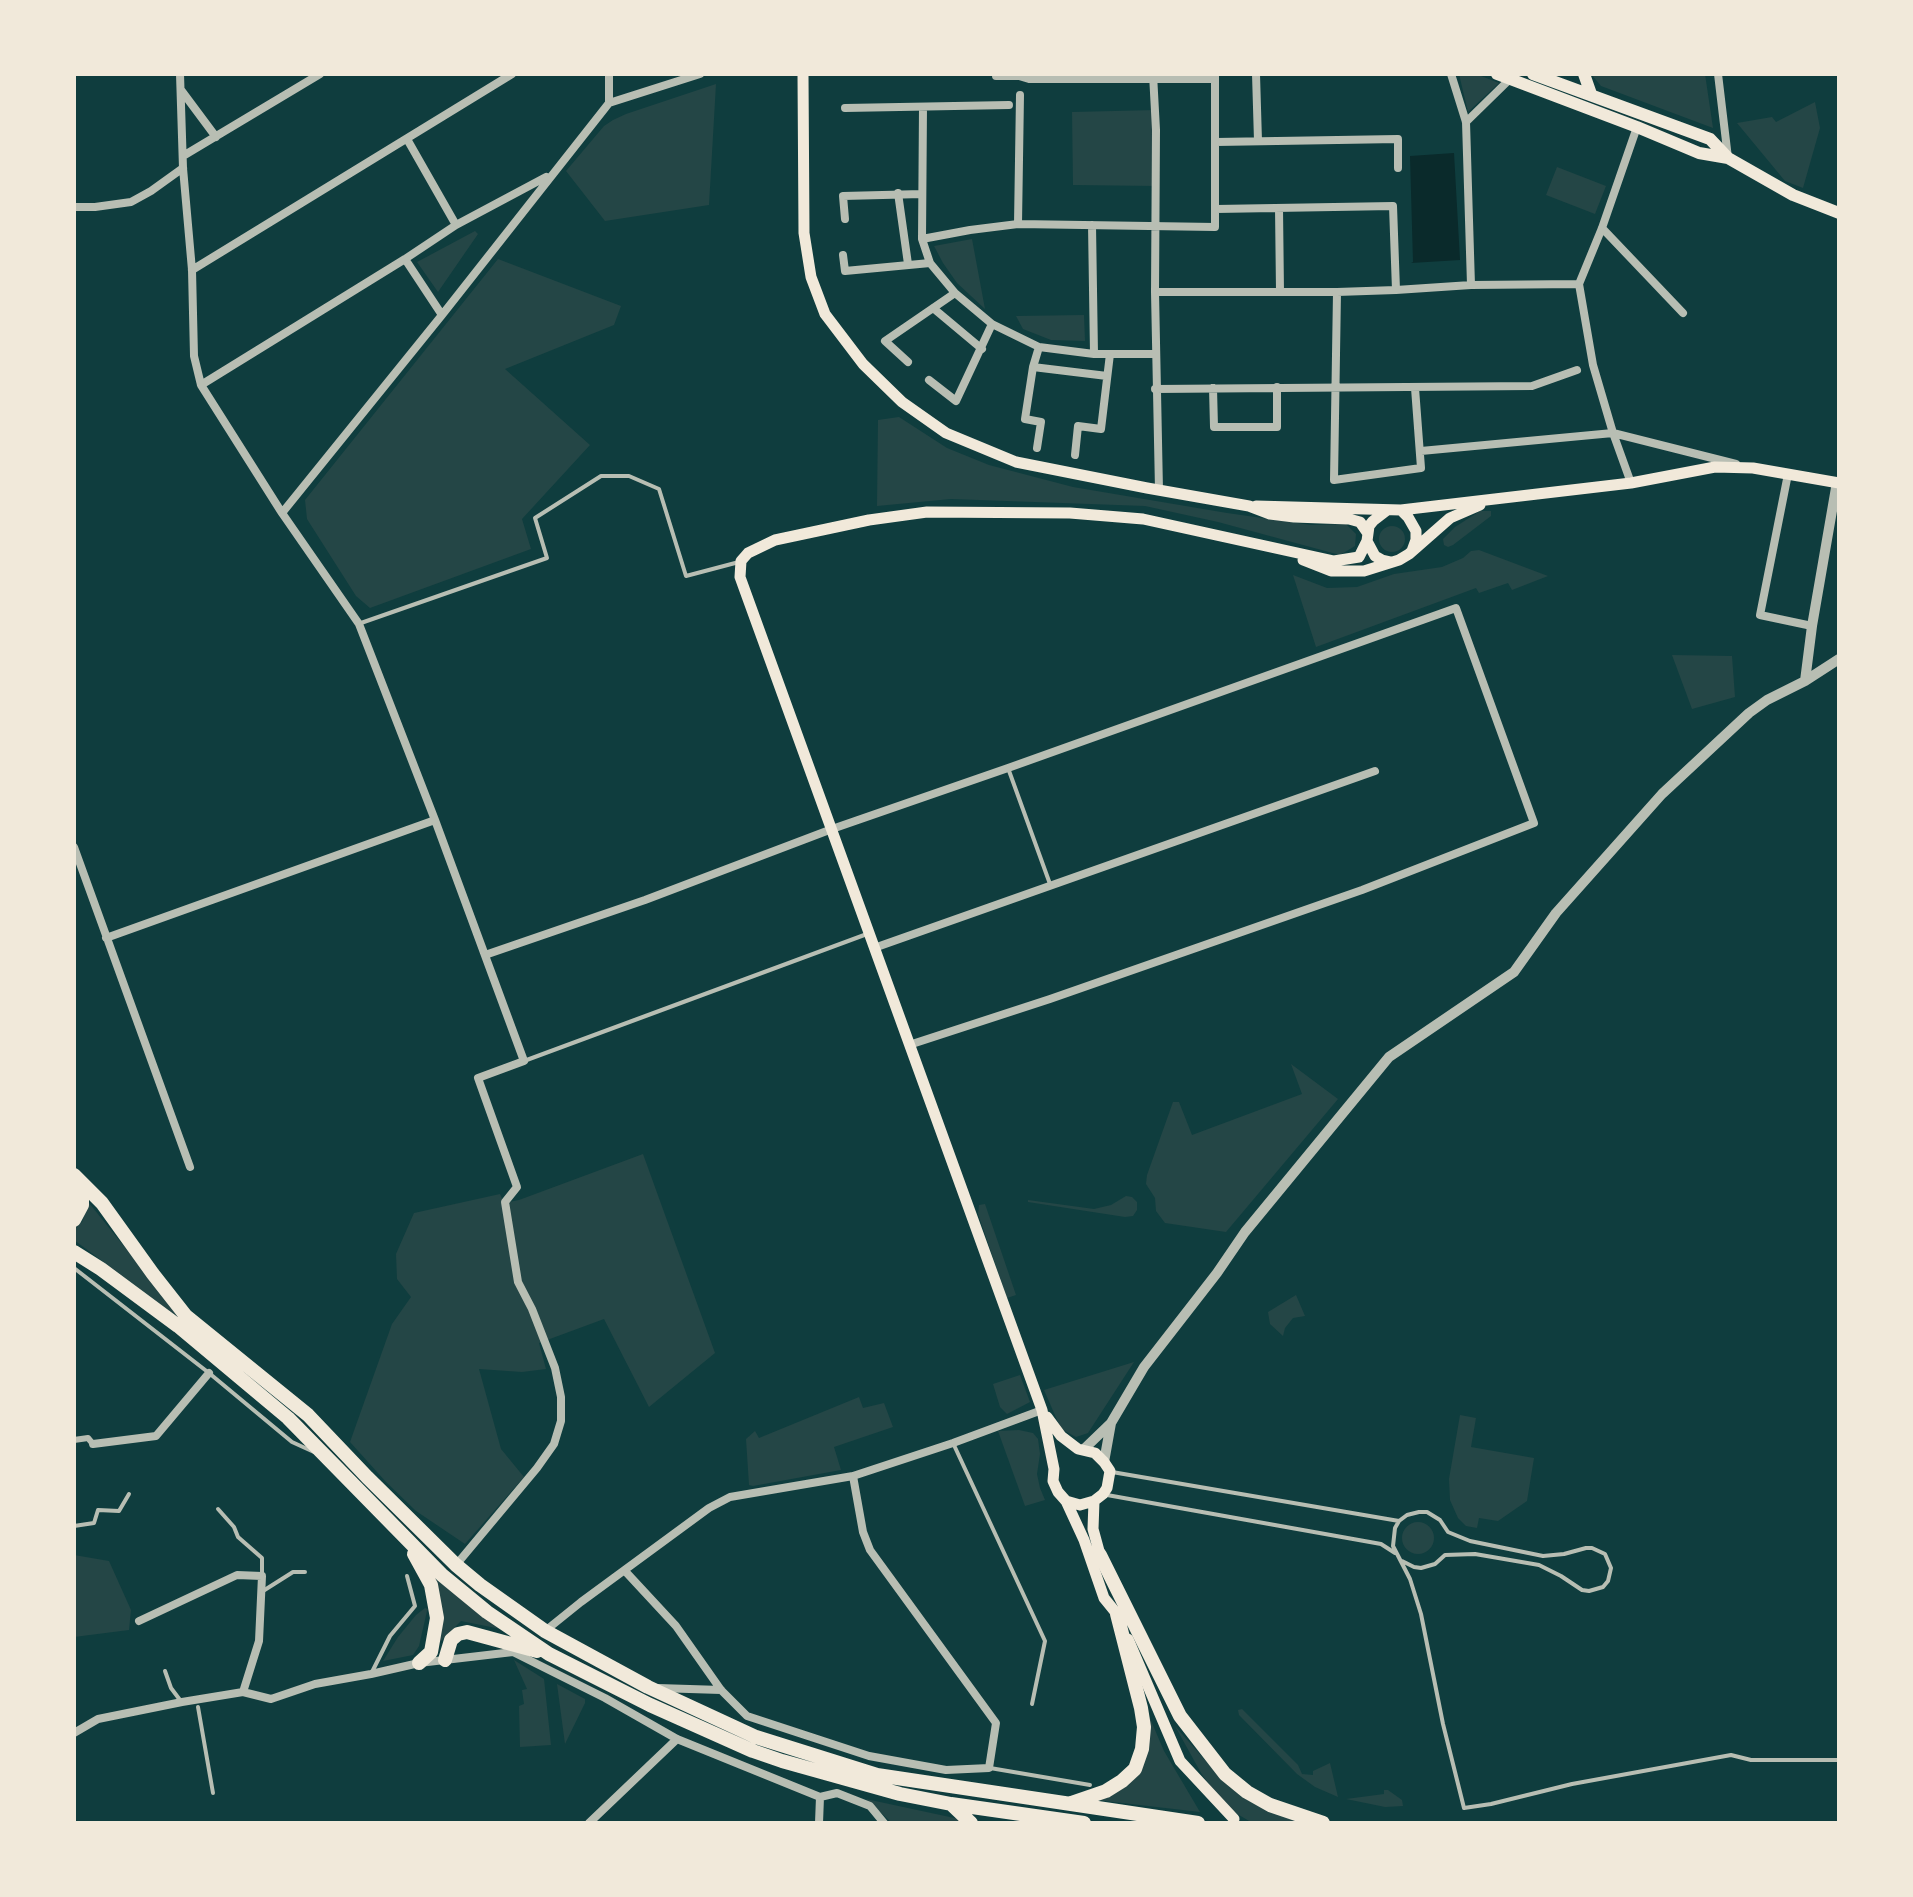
<!DOCTYPE html>
<style>
body{margin:0}
#map{position:relative;width:1913px;height:1897px;overflow:hidden;background:#0f3d3e;font-family:"Libre Baskerville",serif}
canvas{display:block}
.frame{position:absolute;inset:0;border:76px solid #f1e9da;pointer-events:none}
</style>
<div id="map">
<canvas width="1913" height="1897"></canvas>
<div class="frame"></div>
</div>
<script>
const ctx = document.querySelector('canvas').getContext('2d');
ctx.lineJoin = 'round';
function paint(path, color) { ctx.fillStyle = color; ctx.fill(path, 'evenodd'); }
const toPath = rows => new Path2D(rows.map(r => 'M' + r).join(''));
function strokePath(path, color, width, dash) { ctx.strokeStyle = color; ctx.lineWidth = width; ctx.lineCap = dash ? 'butt' : 'round'; ctx.setLineDash(dash || []); ctx.stroke(path); }
paint(toPath([
 [1459,74,1476,74,1499,83,1468,112],
 [1591,74,1705,74,1713,128,1601,86],
 [716,84,709,205,605,221,566,171,604,126,613,120,626,114],
 [1815,102,1820,128,1803,188,1785,181,1737,123,1772,117,1776,122],
 [1156,110,1156,186,1073,185,1072,112],
 [1557,167,1606,186,1595,214,1546,195],
 [475,231,478,234,438,292,417,262],
 [972,239,985,309,957,283,943,263,934,246],
 [498,259,621,306,614,325,505,369,590,445,522,519,531,549,370,608,356,596,307,519,305,500],
 [1084,315,1085,341,1051,340,1023,329,1016,316],
 [899,417,947,448,989,465,1073,487,1227,513,1311,525,1346,524,1356,534,1355,546,1340,555,1218,522,1145,506,951,499,877,506,878,420],
 [1480,511,1491,511,1491,516,1453,545,1448,547,1444,545,1443,539,1455,527],
 '1379 539a13 13 0 1 1 26 0a13 13 0 1 1-26 0Z',
 [1479,550,1548,576,1512,590,1508,583,1479,593,1476,588,1316,647,1293,575,1327,588,1357,587,1394,574,1442,567,1463,558,1471,551],
 [1672,655,1732,656,1735,697,1692,709],
 [1291,1064,1338,1099,1226,1232,1165,1223,1156,1211,1155,1198,1146,1184,1147,1175,1173,1102,1179,1102,1192,1135,1302,1094],
 [643,1154,715,1353,649,1407,604,1319,539,1343,546,1369,522,1372,479,1369,501,1449,524,1477,465,1544,416,1511,386,1482,350,1442,392,1324,411,1297,397,1279,396,1254,414,1213,500,1194,504,1203,519,1200],
 [1126,1196,1132,1197,1137,1202,1137,1210,1133,1216,1125,1217,1028,1202,1028,1200,1094,1209,1111,1205],
 [89,1203,187,1324,74,1240,74,1229,82,1222],
 [985,1204,1016,1295,1007,1298,978,1214,979,1205],
 [1296,1295,1305,1316,1293,1318,1285,1328,1283,1336,1270,1324,1268,1312],
 [1134,1362,1088,1433,1076,1437,1061,1429,1044,1390],
 [1020,1375,1030,1402,1007,1414,1000,1407,993,1384],
 [859,1397,863,1408,884,1403,893,1427,834,1447,841,1470,753,1486,749,1485,746,1439,755,1431,759,1438],
 [1460,1415,1476,1418,1471,1447,1534,1458,1527,1501,1498,1521,1479,1518,1477,1528,1466,1526,1458,1518,1450,1500,1449,1479],
 [1019,1430,1033,1433,1038,1439,1040,1454,1037,1474,1040,1488,1045,1500,1025,1506,998,1431],
 '1402 1538a16 16 0 1 1 32 0a16 16 0 1 1-32 0Z',
 [74,1555,109,1561,131,1610,129,1630,74,1637],
 [433,1577,501,1629,461,1621,437,1645],
 [425,1608,428,1609,427,1611,419,1646,413,1655,383,1661,398,1637,416,1615],
 [514,1660,544,1679,551,1745,520,1747,519,1706,524,1704,522,1690,527,1689],
 [557,1684,585,1699,585,1703,565,1744],
 [1143,1702,1164,1751,1200,1812,1096,1800,1141,1771],
 [1242,1709,1298,1765,1302,1774,1313,1775,1313,1771,1330,1763,1338,1797,1315,1787,1297,1774,1239,1715,1238,1710],
 [1175,1726,1219,1776,1249,1801,1301,1823,1251,1822,1225,1807,1201,1773],
 [1384,1790,1388,1790,1402,1800,1403,1806,1385,1807,1346,1799,1384,1794],
 [866,1799,959,1819,964,1823,892,1823]
]), '#244646');
paint(toPath([
 [1454,153,1460,260,1411,263,1413,262,1410,156]
]), '#0a2a2b');
strokePath(toPath([
 [361,623,547,558,535,518,601,476,629,476,659,489,686,576,739,562],
 [1008,768,1050,884],
 [524,1061,867,934],
 [74,1268,209,1373,292,1442,314,1452],
 [953,1443,1045,1641,1032,1704],
 [1112,1472,1399,1521],
 [1107,1495,1381,1544,1395,1553],
 [218,1509,234,1527,238,1537,262,1558,262,1576],
 [74,1526,94,1523,98,1510,119,1511,129,1494],
 [1402,1561,1414,1567,1421,1568,1435,1564,1445,1555,1475,1554,1539,1565,1561,1576,1582,1590,1589,1591,1603,1587,1608,1581,1611,1568,1605,1554,1592,1548,1586,1548,1564,1554,1543,1556,1470,1541,1448,1532,1440,1520,1427,1512,1419,1512,1407,1515,1399,1521,1395,1528,1393,1546,1410,1579,1421,1614,1443,1724,1464,1808,1491,1804,1572,1784,1731,1755,1751,1760,1839,1760],
 [263,1591,293,1572,305,1572],
 [165,1671,171,1688,180,1700],
 [372,1672,390,1636,415,1606,407,1576],
 [198,1707,213,1793],
 [990,1768,1090,1785]
]), '#b8beb3', 4);
strokePath(toPath([
 [74,1440,88,1438,93,1444]
]), '#b8beb3', 6);
strokePath(toPath([
 [180,74,183,168,192,270,194,356,201,385,282,513,359,624,435,820,524,1061,478,1078,517,1187,505,1202,518,1282,532,1309,555,1368,561,1397,561,1421,554,1444,537,1468,456,1565],
 [996,74,996,76,1019,76,1029,79,1215,79],
 [1153,74,1156,130,1155,292,1159,490],
 [1256,74,1258,141],
 [1451,74,1466,122,1471,285],
 [1718,74,1728,158],
 [181,90,216,137],
 [609,103,609,74],
 [923,107,922,239,930,263,955,293,992,324,1039,347,1094,354,1155,354],
 [845,108,1009,105],
 [1466,122,1510,79],
 [407,139,456,225],
 [1216,142,1398,139,1398,168],
 [183,156,320,74],
 [898,193,908,264],
 [74,207,95,207,131,202,151,191,183,168],
 [1279,208,1280,292],
 [1216,209,1393,206,1396,290],
 [845,219,843,196,922,194],
 [1018,224,1020,95],
 [1092,225,1094,354],
 [1602,228,1683,313],
 [922,239,970,230,1018,224,1215,227,1215,74],
 [843,255,845,271,930,263],
 [405,259,442,315],
 [192,270,512,74],
 [1155,292,1337,292,1396,290,1471,285,1579,284],
 [1337,292,1334,480,1421,468,1415,388],
 [933,308,982,349],
 [908,362,885,341,955,293],
 [1033,367,1107,376],
 [929,380,956,401,992,324],
 [201,385,405,259,456,225,546,177],
 [1213,388,1214,427,1277,427,1277,387],
 [1155,389,1532,386,1577,370],
 [1037,448,1041,422,1025,419,1033,367,1039,347],
 [1421,451,1613,433,1736,464],
 [1075,455,1078,426,1101,429,1110,354],
 [1788,474,1760,615,1812,626],
 [1631,483,1613,433,1593,365,1579,284,1602,228,1637,127],
 [282,513,442,315,609,103,700,74],
 [74,847,190,1167],
 [106,938,435,820],
 [874,948,1375,771],
 [485,955,645,900,832,829,1008,768,1456,608,1534,823,1362,890,1050,999,909,1045],
 [93,1444,156,1436,209,1373],
 [625,1571,676,1626,721,1690,747,1716,869,1756,946,1770,989,1768,996,1723,870,1550,863,1532,853,1476],
 [139,1621,237,1575,262,1576,259,1641,243,1692],
 [545,1631,581,1602,709,1508,730,1497,853,1476,953,1443,1042,1410],
 [658,1688,721,1690],
 [74,1733,98,1719,182,1702,243,1692,271,1699,315,1684,371,1674,419,1663,513,1652,605,1698,677,1739,820,1797,837,1793,870,1806,884,1823],
 [589,1823,677,1739],
 [819,1823,820,1797]
]), '#b8beb3', 8);
strokePath(toPath([
 [1805,681,1812,626,1837,482],
 [1084,1449,1111,1423,1144,1367,1217,1273,1245,1232,1389,1057,1514,972,1556,913,1662,794,1749,713,1767,700,1805,681,1839,659],
 [1104,1462,1111,1423]
]), '#b8beb3', 10);
strokePath(toPath([
 [803,74,804,233,811,277,825,314,863,364,902,402,946,433,1016,462,1147,488,1249,506,1270,514,1294,517,1349,519,1360,522,1367,532],
 [1256,506,1401,510,1631,483,1715,467,1753,468,1839,483],
 [1401,510,1408,517,1416,531,1416,540,1412,551],
 [1386,511,1373,521,1369,526,1367,541,1375,556,1382,560,1391,562],
 [1303,560,1331,571,1364,571,1399,560,1409,554,1450,518,1480,505],
 [1047,1417,1061,1436,1078,1449,1095,1453,1104,1462,1110,1471,1107,1488,1103,1494,1094,1501,1080,1505,1066,1501],
 [1094,1501,1093,1529,1102,1562],
 [1117,1614,1104,1598,1084,1540,1066,1501,1058,1492,1053,1481,1054,1469,1042,1410,740,577,741,561,748,553,775,540,869,520,927,512,1070,513,1143,519,1334,561,1359,557,1367,541],
 [1128,1639,1180,1761,1234,1819]
]), '#f1e9da', 11);
strokePath(toPath([
 [1497,74,1637,127,1699,153,1728,158],
 [1533,74,1710,139,1728,158,1793,195,1839,213],
 [1584,74,1591,94]
]), '#f1e9da', 12);
strokePath(toPath([
 [74,1175,102,1203,153,1274,186,1316,308,1415,367,1477,456,1565,480,1585,545,1631,648,1687,756,1737,877,1775,1198,1823],
 [74,1220,82,1205,82,1194,77,1178],
 [74,1252,101,1269,178,1326,288,1418,442,1575,487,1612,549,1654,650,1705,753,1751,782,1761,900,1794,951,1804,1084,1823],
 [414,1554,431,1585,437,1618,431,1652,419,1663],
 [1100,1555,1180,1716,1225,1774,1247,1792,1270,1805,1323,1823],
 [445,1660,451,1640,458,1634,467,1632,537,1651],
 [1071,1803,1106,1791,1122,1781,1135,1769,1142,1749,1144,1727,1141,1708,1117,1614],
 [951,1804,971,1823]
]), '#f1e9da', 14);
</script>
